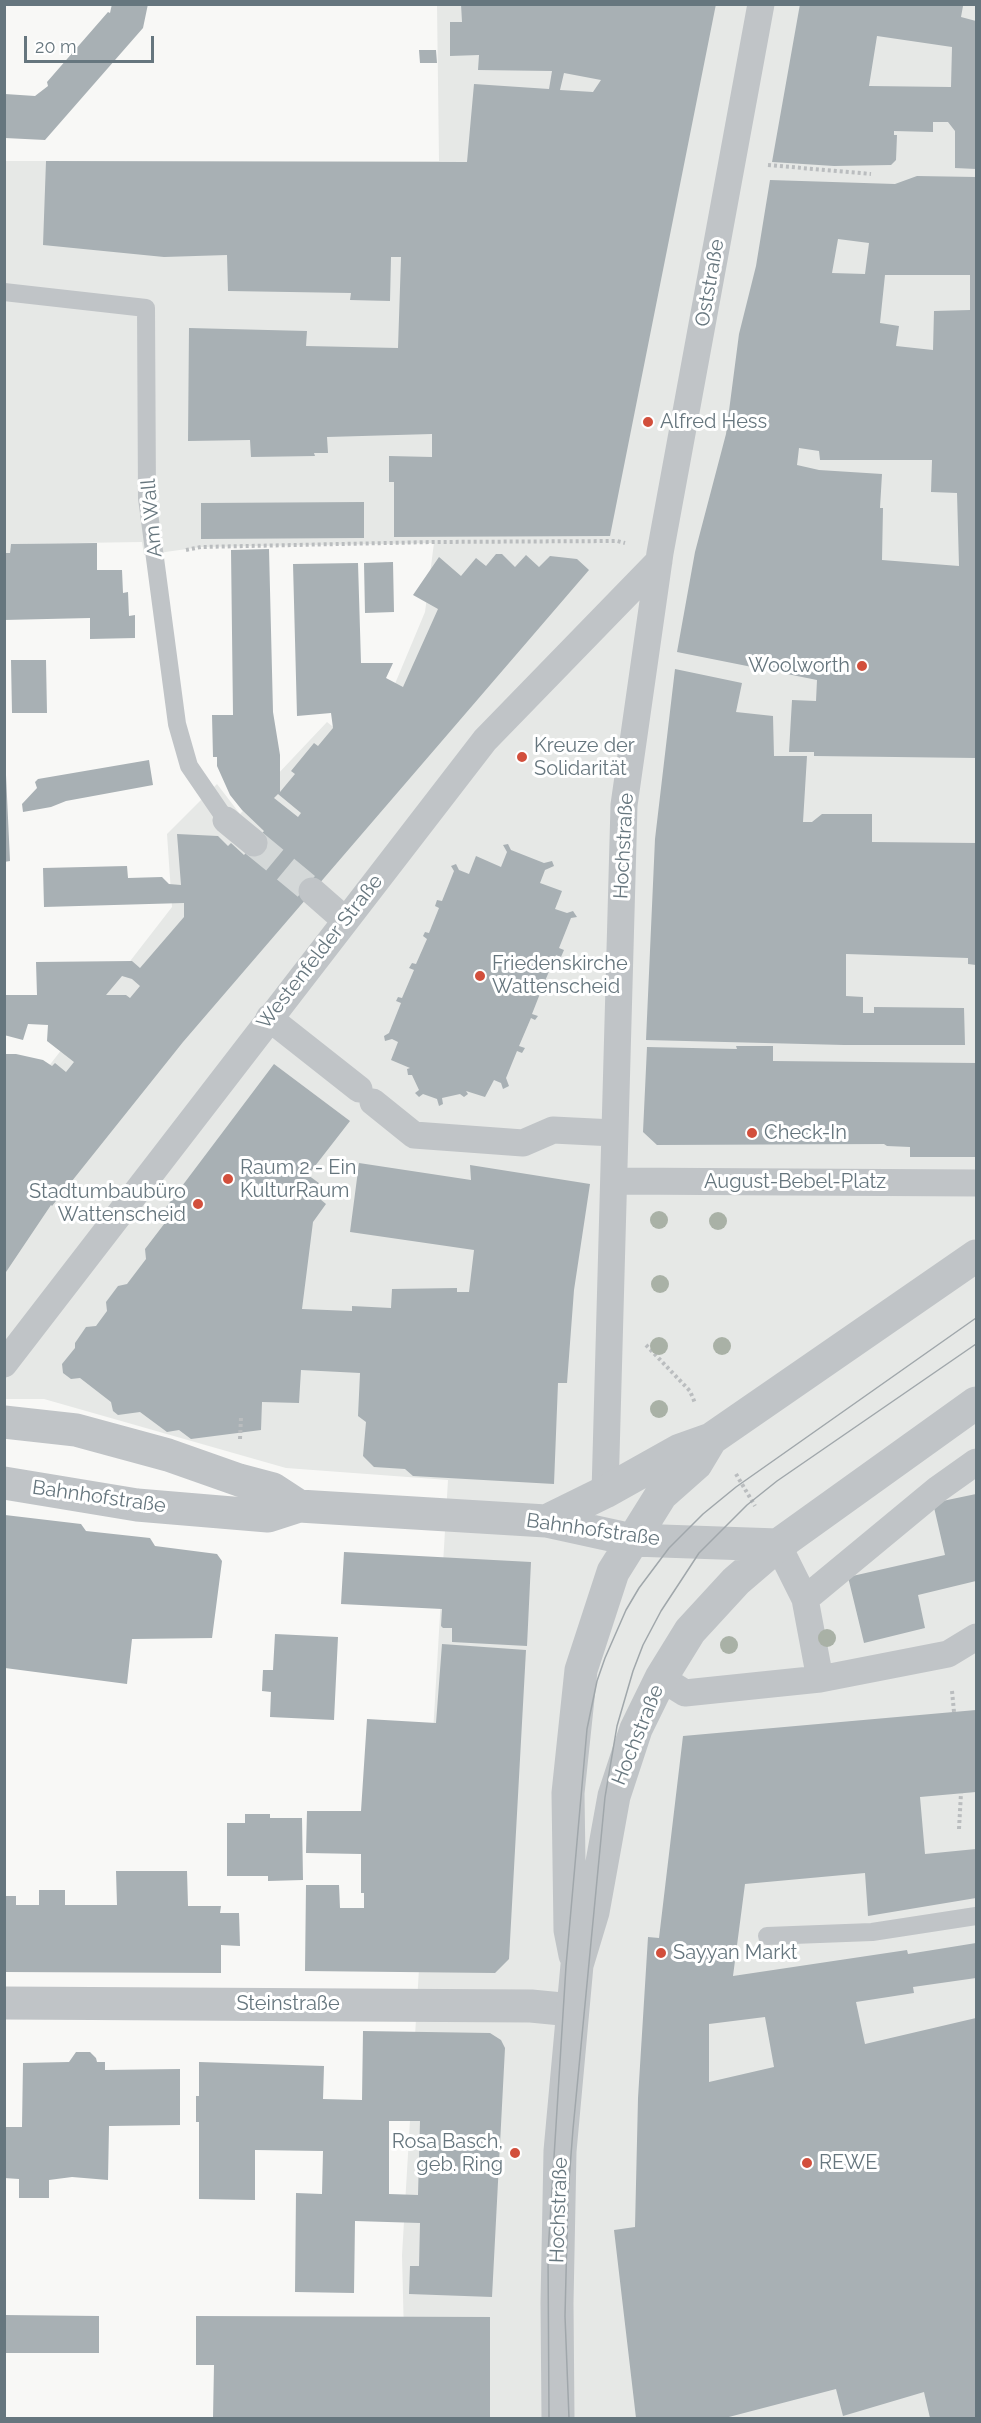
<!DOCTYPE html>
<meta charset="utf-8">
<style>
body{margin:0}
#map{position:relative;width:981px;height:2423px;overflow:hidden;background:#f8f8f6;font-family:Raleway,sans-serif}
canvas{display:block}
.frame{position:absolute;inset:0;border:6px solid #66767e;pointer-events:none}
.scale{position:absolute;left:24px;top:36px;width:130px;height:27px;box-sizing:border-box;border:3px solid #66767e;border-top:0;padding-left:8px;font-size:18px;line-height:21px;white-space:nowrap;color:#66767e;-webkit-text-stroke:4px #fff;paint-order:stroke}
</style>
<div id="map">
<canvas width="981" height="2423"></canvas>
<div class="frame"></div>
<div class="scale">20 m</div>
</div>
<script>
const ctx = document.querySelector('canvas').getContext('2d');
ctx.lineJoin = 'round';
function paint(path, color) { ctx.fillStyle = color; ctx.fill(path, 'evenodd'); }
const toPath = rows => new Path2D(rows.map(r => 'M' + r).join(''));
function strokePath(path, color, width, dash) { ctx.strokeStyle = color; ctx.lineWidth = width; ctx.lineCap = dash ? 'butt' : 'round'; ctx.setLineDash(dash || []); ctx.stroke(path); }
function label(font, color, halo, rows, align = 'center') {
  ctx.font = font + ' Raleway,sans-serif'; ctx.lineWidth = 6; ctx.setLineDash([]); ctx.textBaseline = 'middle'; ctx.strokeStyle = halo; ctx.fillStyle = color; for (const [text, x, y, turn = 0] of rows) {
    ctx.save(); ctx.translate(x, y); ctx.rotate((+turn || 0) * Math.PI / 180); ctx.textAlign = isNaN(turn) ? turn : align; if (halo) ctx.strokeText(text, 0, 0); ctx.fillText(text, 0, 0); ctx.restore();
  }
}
paint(toPath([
 [437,5,976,5,976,2418,406,2418,402,2255,448,1480,286,1468,44,1399,5,1399,4,1124,172,907,167,834,217,784,240,814,327,722,366,753,425,612,434,543,201,547,144,555,142,542,11,544,10,553,5,553,5,161,439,161]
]), '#e6e8e6');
paint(toPath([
 [112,4,148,4,143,28,45,140,5,138,5,94,35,96,48,86,47,82,108,12,110,13],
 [461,4,716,4,610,536,394,537,394,482,389,482,389,456,432,457,432,434,327,437,328,453,314,453,315,456,251,457,250,440,188,441,189,328,307,331,306,346,398,348,401,257,391,257,390,301,350,300,351,293,228,291,227,255,164,257,43,245,46,161,467,162,474,84,549,89,552,71,478,70,479,55,450,56,450,22,462,22],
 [564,73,601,80,593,92,560,90],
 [800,4,963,6,961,17,976,21,976,169,955,168,955,131,948,122,933,122,933,132,894,131,894,135,897,135,896,160,891,165,834,166,772,162],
 [877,36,952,47,951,87,869,86],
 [419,50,436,50,437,63,420,63],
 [917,176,976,177,976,758,814,756,814,752,789,752,792,700,816,701,817,680,677,652,695,552,726,434,739,334,756,266,770,180,895,184],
 [838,239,869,243,865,274,832,273],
 [885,275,970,275,970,310,934,311,933,350,896,346,899,326,880,323],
 [799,448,819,451,820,460,932,460,931,492,957,493,959,566,882,560,883,508,880,508,882,474,819,470,797,465],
 [364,502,364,538,201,539,201,503],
 [97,543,97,570,122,570,123,593,128,592,129,616,135,615,135,638,90,639,90,618,4,620,4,553,10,553,11,544],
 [269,549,273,712,280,755,280,792,295,774,291,771,314,743,318,746,333,728,331,713,297,716,293,564,358,563,361,663,393,663,386,678,403,687,438,609,413,595,439,557,461,576,476,558,486,566,496,554,502,554,515,567,526,555,539,567,550,556,577,559,589,570,183,1042,52,1206,51,1205,4,1275,4,1054,16,1054,43,1060,52,1066,55,1063,66,1072,74,1062,47,1041,48,1025,28,1024,23,1040,4,1035,4,995,37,995,36,962,132,961,140,968,184,917,184,903,44,907,43,868,127,866,128,878,162,877,169,884,181,885,177,834,218,836,228,846,231,843,244,855,264,831,242,810,230,795,217,766,217,757,213,757,212,715,233,715,231,550],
 [278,794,301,813,298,817,274,798],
 [122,976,132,979,140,986,130,998,126,995,106,995],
 [393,562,394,612,365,613,364,563],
 [11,660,46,660,47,713,12,713],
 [675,669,742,683,736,712,773,716,774,756,807,756,803,822,812,822,822,814,872,814,872,842,976,843,976,965,968,964,968,958,846,954,846,996,863,997,863,1013,874,1013,874,1007,964,1008,965,1045,844,1045,646,1040,655,839],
 [149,760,153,785,66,801,51,807,23,812,22,804,37,788,35,782,38,779],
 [4,775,6,775,10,861,4,862],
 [508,844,511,850,544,863,552,861,554,866,545,870,540,883,562,891,555,909,567,913,573,911,577,917,571,918,559,948,564,950,561,957,556,955,545,981,551,983,548,989,543,986,532,1014,538,1016,535,1020,531,1018,519,1046,525,1048,522,1053,517,1051,506,1078,509,1086,503,1089,501,1083,494,1080,485,1097,466,1091,468,1094,464,1097,460,1094,442,1098,443,1104,439,1106,437,1099,423,1094,419,1097,415,1093,419,1090,412,1075,408,1075,407,1069,410,1068,391,1060,398,1042,392,1039,385,1041,384,1036,389,1033,401,1003,396,1001,398,997,402,998,414,970,409,968,412,963,416,964,427,939,423,936,425,932,429,933,439,908,435,906,437,900,442,901,454,871,451,866,456,864,459,870,469,874,476,856,501,867,507,852,503,845],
 [736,1046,773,1046,773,1061,976,1063,976,1157,910,1157,910,1147,887,1146,884,1144,657,1145,643,1132,647,1047,737,1049],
 [274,1064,350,1121,308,1175,327,1189,320,1199,326,1204,313,1222,302,1309,352,1311,352,1306,391,1308,392,1289,457,1288,457,1292,469,1292,474,1250,350,1232,359,1163,471,1180,470,1165,590,1184,574,1290,567,1383,558,1383,554,1484,413,1476,405,1469,374,1467,363,1456,366,1422,358,1416,360,1373,301,1370,299,1403,262,1402,261,1430,191,1439,179,1430,167,1432,140,1412,118,1415,113,1411,111,1402,80,1378,71,1379,63,1373,62,1364,75,1348,75,1343,86,1327,96,1326,107,1311,106,1302,118,1286,127,1284,146,1259,145,1249,171,1215,164,1210],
 [976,1494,976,1581,918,1595,925,1628,864,1643,848,1577,945,1555,933,1503],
 [5,1515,81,1524,86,1531,150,1538,155,1546,217,1554,222,1561,212,1638,132,1639,127,1684,5,1668],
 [344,1552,531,1562,527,1646,452,1642,452,1628,443,1628,441,1626,442,1609,341,1604],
 [275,1634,338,1637,334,1720,270,1717,271,1692,262,1691,263,1670,273,1670],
 [442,1644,526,1650,509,1959,495,1973,305,1971,306,1885,339,1885,340,1908,364,1908,364,1893,361,1893,361,1854,306,1853,307,1811,361,1811,367,1719,436,1723],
 [976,1710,976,1792,920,1797,925,1854,976,1849,976,1898,868,1916,865,1873,745,1884,733,1976,907,1950,908,1954,976,1943,976,1978,913,1987,914,1993,856,2002,865,2044,976,2018,976,2418,930,2418,924,2392,843,2416,836,2389,725,2418,636,2418,614,2230,635,2227,638,2098,648,1937,659,1938,683,1736],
 [765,2017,774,2067,709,2082,709,2024],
 [245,1814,270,1814,270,1818,302,1818,303,1880,268,1881,268,1876,227,1876,227,1823,245,1823],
 [116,1871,187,1871,188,1906,221,1906,220,1913,239,1913,240,1946,221,1945,221,1973,4,1972,4,1896,16,1896,16,1905,39,1905,39,1890,65,1890,65,1905,117,1905],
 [363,2031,490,2033,501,2040,505,2048,492,2297,409,2294,410,2266,419,2266,420,2223,355,2221,354,2293,295,2292,296,2193,322,2194,323,2151,255,2150,255,2200,199,2199,199,2122,196,2122,196,2096,199,2096,199,2062,324,2066,323,2099,362,2100],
 [389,2121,420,2121,418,2195,389,2194],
 [76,2052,90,2052,96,2058,97,2062,105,2062,105,2070,180,2069,180,2125,109,2126,108,2180,72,2177,49,2180,49,2198,19,2198,19,2179,4,2178,4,2127,22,2127,23,2063,69,2062],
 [4,2315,99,2316,99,2353,4,2353],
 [196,2316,490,2317,490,2418,213,2418,214,2365,196,2365]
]), '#a8b0b4');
strokePath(toPath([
 [254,843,312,891]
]), '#d4d8d8', 27, [27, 14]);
strokePath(toPath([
 [768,165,871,174],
 [186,550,201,547,434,542,617,541,625,543],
 [646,1345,690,1391,695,1403],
 [240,1439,241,1418],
 [736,1474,755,1506],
 [952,1691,954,1712],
 [959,1829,961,1793]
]), '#babdbf', 4, [3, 3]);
strokePath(toPath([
 [4,292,146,308,147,498,177,724,189,766,226,820],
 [767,1936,872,1932,976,1916]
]), '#c0c4c7', 18);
strokePath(toPath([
 [226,820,254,843],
 [312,891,345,920],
 [269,1018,359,1089],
 [373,1102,414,1135,523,1143,553,1130,614,1133],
 [614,1181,976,1183],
 [4,1364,485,740,659,561],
 [605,1492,624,805,660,553,761,4],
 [778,1545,805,1599,820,1679],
 [805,1599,938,1489,976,1462],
 [661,1678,685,1693,820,1679,948,1654,976,1637]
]), '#c0c4c7', 27);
strokePath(toPath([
 [4,2003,531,2006,572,2010]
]), '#c0c4c7', 33);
strokePath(toPath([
 [4,1422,76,1430,168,1455,239,1480,273,1489,299,1506],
 [4,1483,137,1505,268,1516,299,1506,546,1521,633,1540,778,1545],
 [546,1521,605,1492,680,1450,711,1439,976,1256],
 [575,1955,570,1930,568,1793,581,1670,613,1572,661,1495,696,1464,711,1439],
 [558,2418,557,2303,560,2151,577,1965,593,1912,614,1796,636,1729,661,1678,690,1631,736,1581,778,1545,976,1403]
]), '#c0c4c7', 33);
strokePath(toPath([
 [549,2418,548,2253,566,1966,587,1729,597,1681,605,1658,626,1610,639,1588,669,1548,703,1514,736,1487,976,1318],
 [569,2418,565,2316,568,2194,573,2129,605,1797,617,1726,633,1671,643,1645,661,1611,684,1576,699,1553,747,1505,777,1481,976,1344]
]), '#a0a7ab', 1.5);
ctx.fillStyle = '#a9b1a6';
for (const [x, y] of [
 [659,1220],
 [718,1221],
 [660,1284],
 [659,1346],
 [722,1346],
 [659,1409],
 [827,1638],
 [729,1645]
]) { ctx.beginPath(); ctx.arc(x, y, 9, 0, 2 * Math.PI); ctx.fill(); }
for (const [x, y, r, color] of [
 [648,422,6,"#d24f3c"],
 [862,666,6,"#d24f3c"],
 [522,757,6,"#d24f3c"],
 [480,976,6,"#d24f3c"],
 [752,1133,6,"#d24f3c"],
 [228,1179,6,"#d24f3c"],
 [198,1204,6,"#d24f3c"],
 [661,1953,6,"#d24f3c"],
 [515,2153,6,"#d24f3c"],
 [807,2163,6,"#d24f3c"]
]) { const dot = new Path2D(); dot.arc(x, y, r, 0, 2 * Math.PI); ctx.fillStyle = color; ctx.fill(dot); strokePath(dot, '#fff', 2); }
label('20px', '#66767e', '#fff', [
 ["Oststraße",710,283,-80],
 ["Am Wall",152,518,-95],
 ["Hochstraße",624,846,-87],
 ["Westenfelder Straße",320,952,-52],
 ["August-Bebel-Platz",795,1182],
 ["Bahnhofstraße",99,1497,8],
 ["Bahnhofstraße",593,1530,8],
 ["Hochstraße",638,1735,-68],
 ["Steinstraße",288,2004],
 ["Hochstraße",559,2210,-88]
]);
label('20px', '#66767e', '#fff', [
 ["Alfred Hess",660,422],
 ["Woolworth",850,666,"right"],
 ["Kreuze der",534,746],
 ["Solidarität",534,769],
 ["Friedenskirche",492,964],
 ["Wattenscheid",492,987],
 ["Check-In",764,1133],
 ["Raum 2 - Ein",240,1168],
 ["KulturRaum",240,1191],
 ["Stadtumbaubüro",186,1192,"right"],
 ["Wattenscheid",186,1215,"right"],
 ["Sayyan Markt",673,1953],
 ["Rosa Basch,",503,2142,"right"],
 ["geb. Ring",503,2165,"right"],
 ["REWE",819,2163]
], 'left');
</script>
